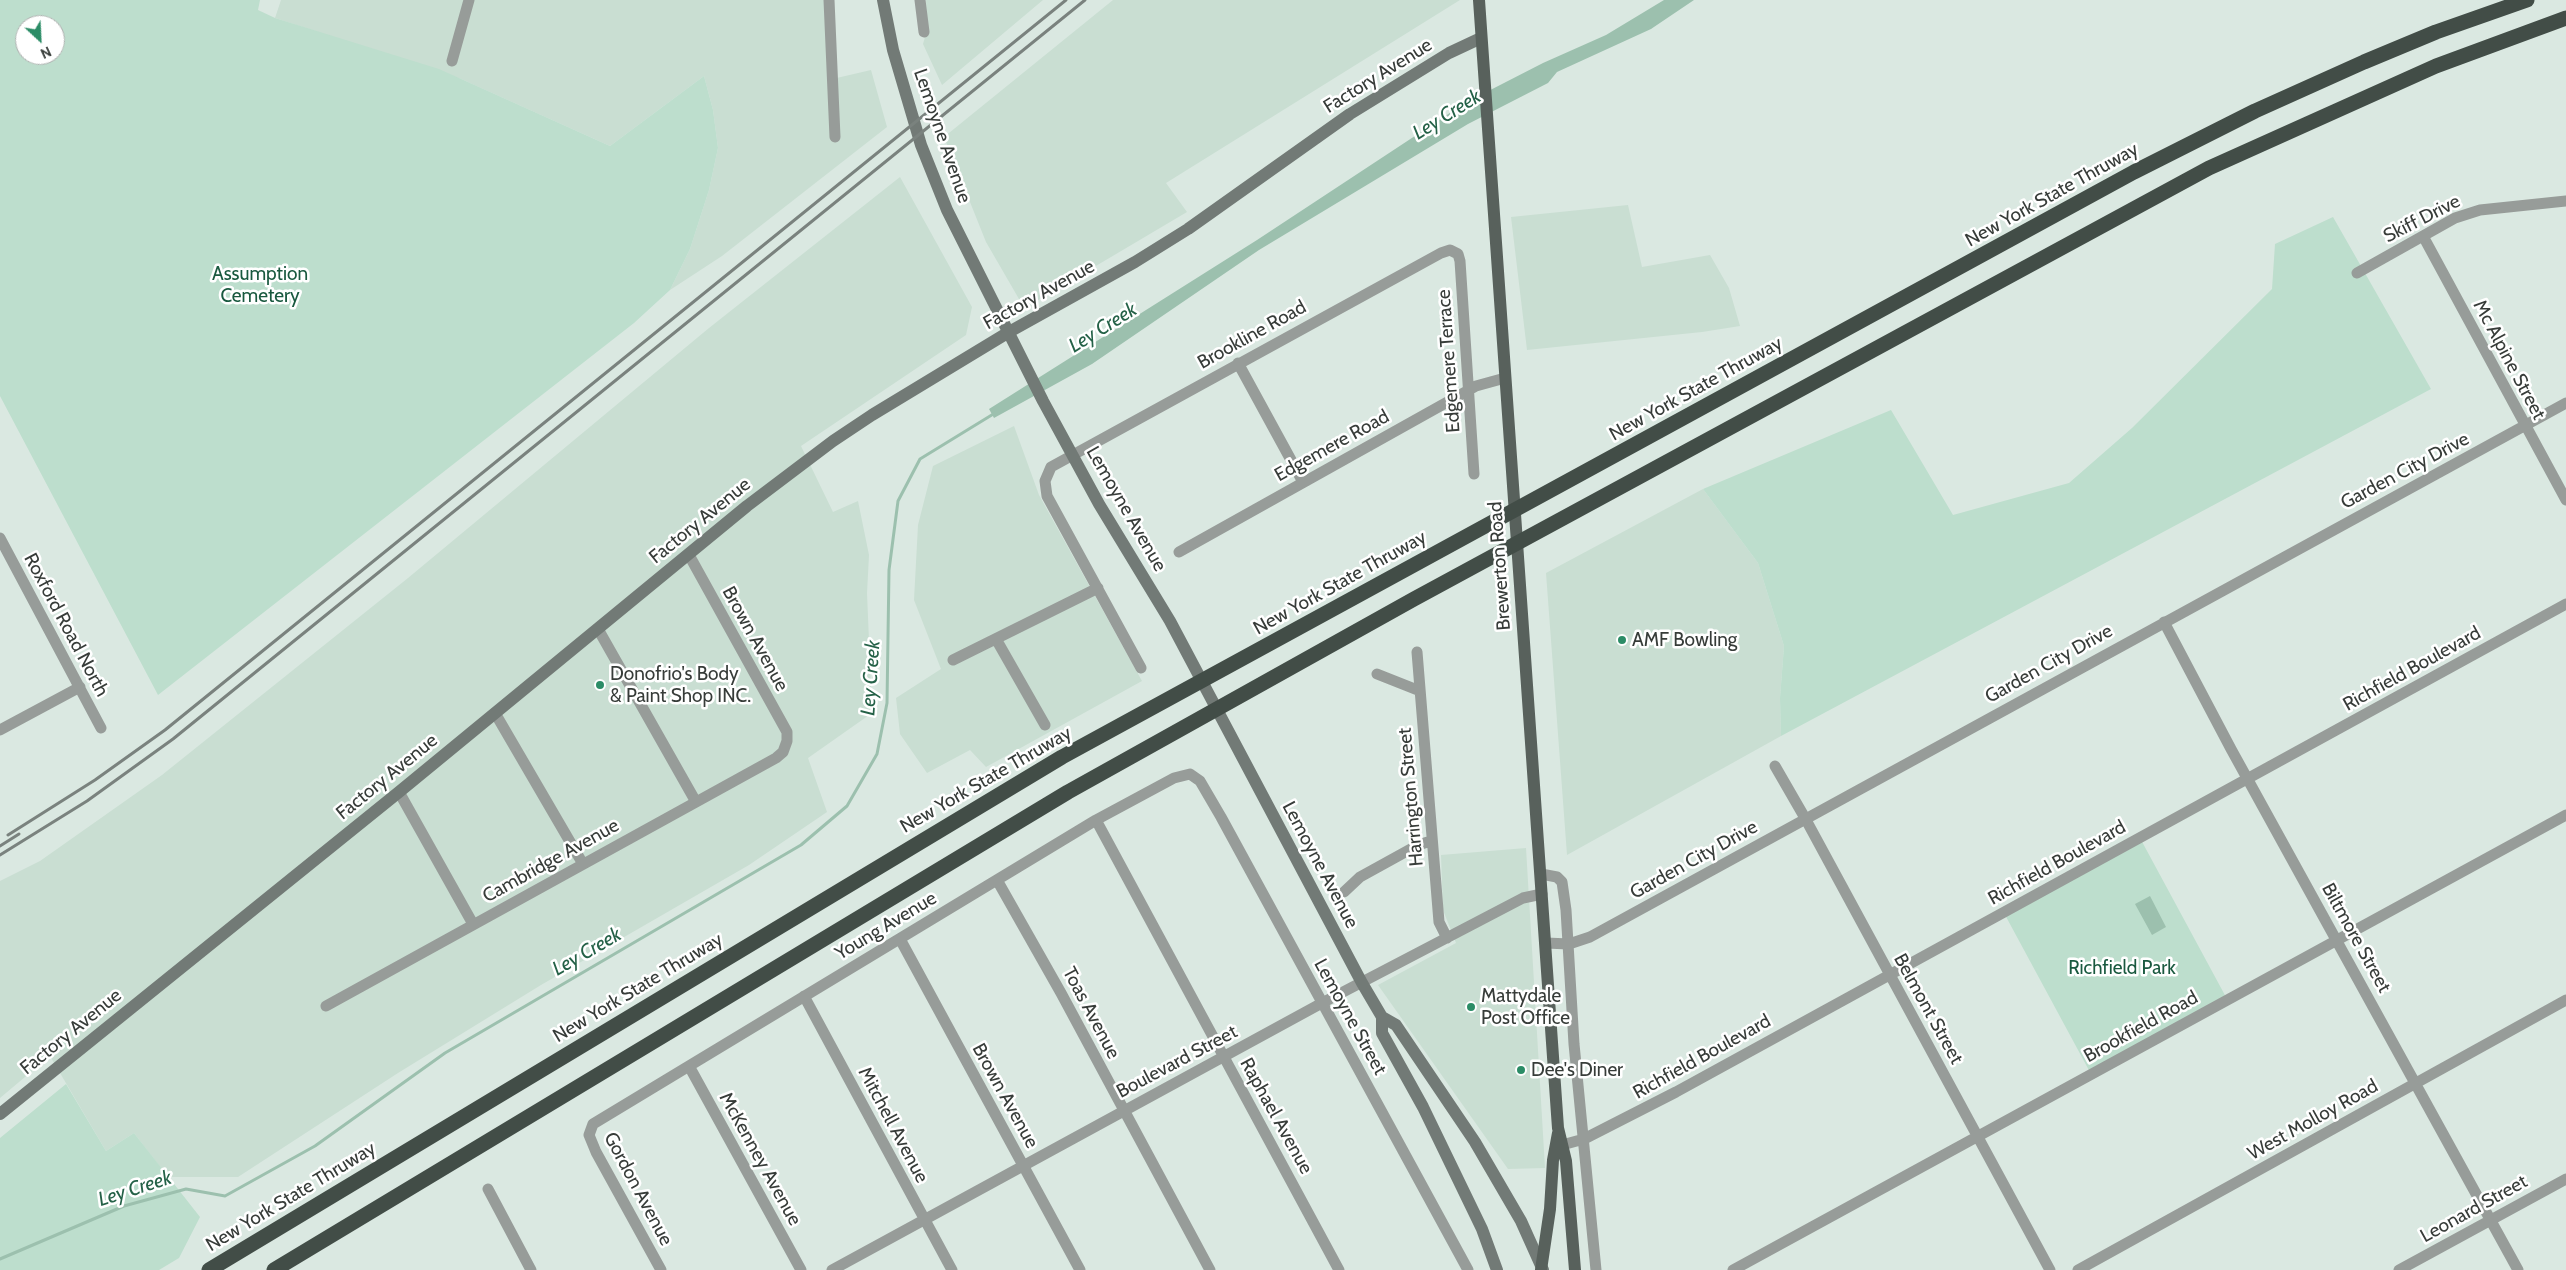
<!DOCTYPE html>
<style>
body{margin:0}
#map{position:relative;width:2566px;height:1270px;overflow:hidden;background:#dae8e1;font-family:Cabin,sans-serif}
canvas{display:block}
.north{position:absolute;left:15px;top:15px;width:50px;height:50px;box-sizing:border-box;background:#fff;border:1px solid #afb1b0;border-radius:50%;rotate:155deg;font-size:14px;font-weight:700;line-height:20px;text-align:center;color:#373c39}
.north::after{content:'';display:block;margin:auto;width:18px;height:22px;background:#2b8c66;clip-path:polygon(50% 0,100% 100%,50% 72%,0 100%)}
</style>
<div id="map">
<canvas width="2566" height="1270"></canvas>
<div class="north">N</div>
</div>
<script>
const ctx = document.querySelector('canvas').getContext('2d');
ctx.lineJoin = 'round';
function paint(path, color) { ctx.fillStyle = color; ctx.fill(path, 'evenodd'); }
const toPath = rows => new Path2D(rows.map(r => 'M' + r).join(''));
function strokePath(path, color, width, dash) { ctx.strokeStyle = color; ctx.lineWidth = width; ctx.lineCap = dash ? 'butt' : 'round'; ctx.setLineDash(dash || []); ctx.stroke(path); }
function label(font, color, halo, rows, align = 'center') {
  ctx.font = font + ' Cabin,sans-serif'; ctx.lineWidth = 5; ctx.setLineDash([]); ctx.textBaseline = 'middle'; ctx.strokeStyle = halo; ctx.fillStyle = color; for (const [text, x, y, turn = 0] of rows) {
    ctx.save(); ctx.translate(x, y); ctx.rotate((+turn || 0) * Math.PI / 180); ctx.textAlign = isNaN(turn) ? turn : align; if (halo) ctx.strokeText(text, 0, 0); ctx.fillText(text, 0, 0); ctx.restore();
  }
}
paint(toPath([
 [281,0,828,0,828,80,871,70,887,127,722,256,670,290,690,249,709,190,718,148,713,110,704,76,610,146,461,79,275,18],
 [926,0,1043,0,942,85,923,44,927,30],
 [1113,0,1460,0,1166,183,1187,212,1035,302,1019,299,986,242,944,137],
 [900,177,972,307,966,335,801,446,833,512,858,501,869,555,867,593,872,713,808,758,827,812,749,865,541,985,398,1073,238,1177,168,1177,134,1133,106,1151,50,1056,0,1098,0,881,40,861,162,775,408,578,709,328],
 [1628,205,1642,267,1710,255,1729,288,1740,326,1702,332,1527,350,1511,217],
 [1014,426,1039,495,1142,681,986,767,970,750,927,773,900,734,896,698,941,669,914,600,918,525,933,466],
 [1703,489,1758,563,1784,646,1780,698,1781,736,1567,855,1546,573],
 [1526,848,1545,1168,1508,1169,1378,985,1456,943,1443,910,1441,855]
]), '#c9ded2');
paint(toPath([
 [0,0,260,0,258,10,275,18,439,69,610,146,704,76,713,110,718,148,709,190,690,249,670,290,634,323,158,695,0,396],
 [25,25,55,25,55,55,25,55],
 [2333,217,2431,389,1781,736,1780,698,1784,646,1758,563,1703,489,1891,410,1953,515,2069,483,2132,428,2272,289,2275,244],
 [2140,838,2227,999,2091,1074,2004,913],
 [66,1084,106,1151,134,1133,200,1217,179,1258,159,1270,0,1270,0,1138]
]), '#bddecd');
paint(toPath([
 [1664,0,1694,0,1651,29,1557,72,1548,83,1468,124,1259,250,1092,364,994,418,989,409,1257,240,1465,103,1543,63,1606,35],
 [2150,896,2166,927,2152,935,2135,904]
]), '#9cc0ae');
strokePath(toPath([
 [0,1259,124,1206,186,1189,225,1196,315,1146,445,1053,801,845,847,806,877,754,887,703,889,570,898,501,920,459,995,413]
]), '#9cc0ae', 3);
strokePath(toPath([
 [829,0,835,137],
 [920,0,924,32],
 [452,61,469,0],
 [2423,236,2566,500],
 [2357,273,2455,218,2480,210,2566,201],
 [1238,363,1303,482],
 [0,538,101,728],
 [1179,552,1476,386,1505,378],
 [2164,622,2231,749,2518,1270],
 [598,629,696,802],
 [996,639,1045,725],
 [1417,652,1439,922,1447,938],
 [953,660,1098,588],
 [1141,668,1047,496,1045,481,1051,467,1441,253,1450,250,1458,254,1460,261,1474,474],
 [1377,674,1420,691],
 [495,713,583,864],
 [0,730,80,687],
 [1775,766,1805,818,2050,1270],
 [399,792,473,924],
 [1096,820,1339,1270],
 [1541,874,1557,877,1562,882,1566,910,1574,1044,1596,1270],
 [997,880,1061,993,1210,1270],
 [1344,892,1360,877,1418,845,1431,841],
 [900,939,1080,1270],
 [1546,943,1569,944,1590,937,2566,403],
 [804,996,952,1270],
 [326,1006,776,758,783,752,787,741,787,732,689,555],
 [689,1066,801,1270],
 [1562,1145,1584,1139,1676,1092,2566,604],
 [488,1189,531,1270],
 [661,1270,596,1152,589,1135,593,1124,1096,820,1174,778,1190,774,1200,781,1221,817,1468,1270],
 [832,1270,1322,1003,1523,898,1542,894],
 [1733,1270,2566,815],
 [2078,1270,2566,1000],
 [2399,1270,2566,1179]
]), '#979c99', 11);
strokePath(toPath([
 [883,0,893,50,921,145,947,210,1043,401,1099,504,1170,621,1362,983,1382,1017,1396,1025,1475,1142,1521,1221,1543,1270],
 [1382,1017,1382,1033,1423,1107,1482,1229,1497,1270],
 [0,1114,399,792,747,506,833,441,872,415,1009,332,1135,262,1188,229,1350,114,1449,53,1481,38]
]), '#727a76', 12);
strokePath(toPath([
 [1479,0,1558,1128,1566,1161,1575,1270],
 [1541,1270,1550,1209,1553,1160,1558,1133]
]), '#58615c', 12);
strokePath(toPath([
 [209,1270,1062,757,2134,172,2255,111,2364,62,2436,32,2527,0],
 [274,1270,1068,792,1414,599,2209,168,2436,66,2566,18]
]), '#424d47', 15);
strokePath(toPath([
 [8,835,95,780,165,730,1066,0],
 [0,846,19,834],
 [0,855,87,801,173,739,1085,0]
]), '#7a827e', 3);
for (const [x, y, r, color] of [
 [1622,640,5,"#2b8c66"],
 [600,685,5,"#2b8c66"],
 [1471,1007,5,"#2b8c66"],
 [1521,1070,5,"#2b8c66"]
]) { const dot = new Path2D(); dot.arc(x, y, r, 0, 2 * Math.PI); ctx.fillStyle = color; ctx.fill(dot); strokePath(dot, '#fff', 2); }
label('19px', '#373c39', '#fff', [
 ["Factory Avenue",1378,76,-32],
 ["Lemoyne Avenue",942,136,71],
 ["New York State Thruway",2052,195,-29],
 ["Skiff Drive",2422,219,-27],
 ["Factory Avenue",1039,295,-29],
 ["Brookline Road",1252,335,-29],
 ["Mc Alpine Street",2509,360,62],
 ["Edgemere Terrace",1449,361,-94],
 ["New York State Thruway",1696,389,-29],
 ["Edgemere Road",1332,446,-29],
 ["Garden City Drive",2405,471,-28],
 ["Lemoyne Avenue",1126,509,60],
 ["Factory Avenue",700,521,-39],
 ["Brewerton Road",1500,566,-94],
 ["New York State Thruway",1340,583,-29],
 ["Roxford Road North",66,625,62],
 ["Brown Avenue",755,639,61],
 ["Garden City Drive",2049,664,-29],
 ["Richfield Boulevard",2412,669,-29],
 ["Factory Avenue",387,777,-39],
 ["New York State Thruway",986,780,-30],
 ["Harrington Street",1411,797,-95],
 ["Garden City Drive",1694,860,-29],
 ["Cambridge Avenue",551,861,-29],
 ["Richfield Boulevard",2057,863,-29],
 ["Lemoyne Avenue",1320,865,62],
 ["Young Avenue",886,926,-31],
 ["Biltmore Street",2356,938,61],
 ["New York State Thruway",638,988,-31],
 ["Belmont Street",1928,1009,61],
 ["Toas Avenue",1091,1013,62],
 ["Lemoyne Street",1350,1017,61],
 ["Brookfield Road",2141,1027,-29],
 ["Factory Avenue",71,1032,-39],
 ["Richfield Boulevard",1702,1057,-29],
 ["Boulevard Street",1177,1062,-28],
 ["Brown Avenue",1005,1096,61],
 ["Raphael Avenue",1276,1116,61],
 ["West Molloy Road",2313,1120,-29],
 ["Mitchell Avenue",893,1125,62],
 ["McKenney Avenue",760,1159,61],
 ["Gordon Avenue",638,1189,62],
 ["New York State Thruway",291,1197,-31],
 ["Leonard Street",2474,1209,-29]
]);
label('19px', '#19593f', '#fff', [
 ["Assumption",260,274],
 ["Cemetery",260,296],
 ["Richfield Park",2122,968]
]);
label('19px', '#373c39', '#fff', [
 ["AMF Bowling",1632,640],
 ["Donofrio's Body",610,674],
 ["& Paint Shop INC.",610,696],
 ["Mattydale",1481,996],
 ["Post Office",1481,1018],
 ["Dee's Diner",1531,1070]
], 'left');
label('italic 20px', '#246147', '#fff', [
 ["Ley Creek",1447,115,-32],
 ["Ley Creek",1103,328,-32],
 ["Ley Creek",871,678,-86],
 ["Ley Creek",587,952,-30],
 ["Ley Creek",135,1189,-18]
]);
</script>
